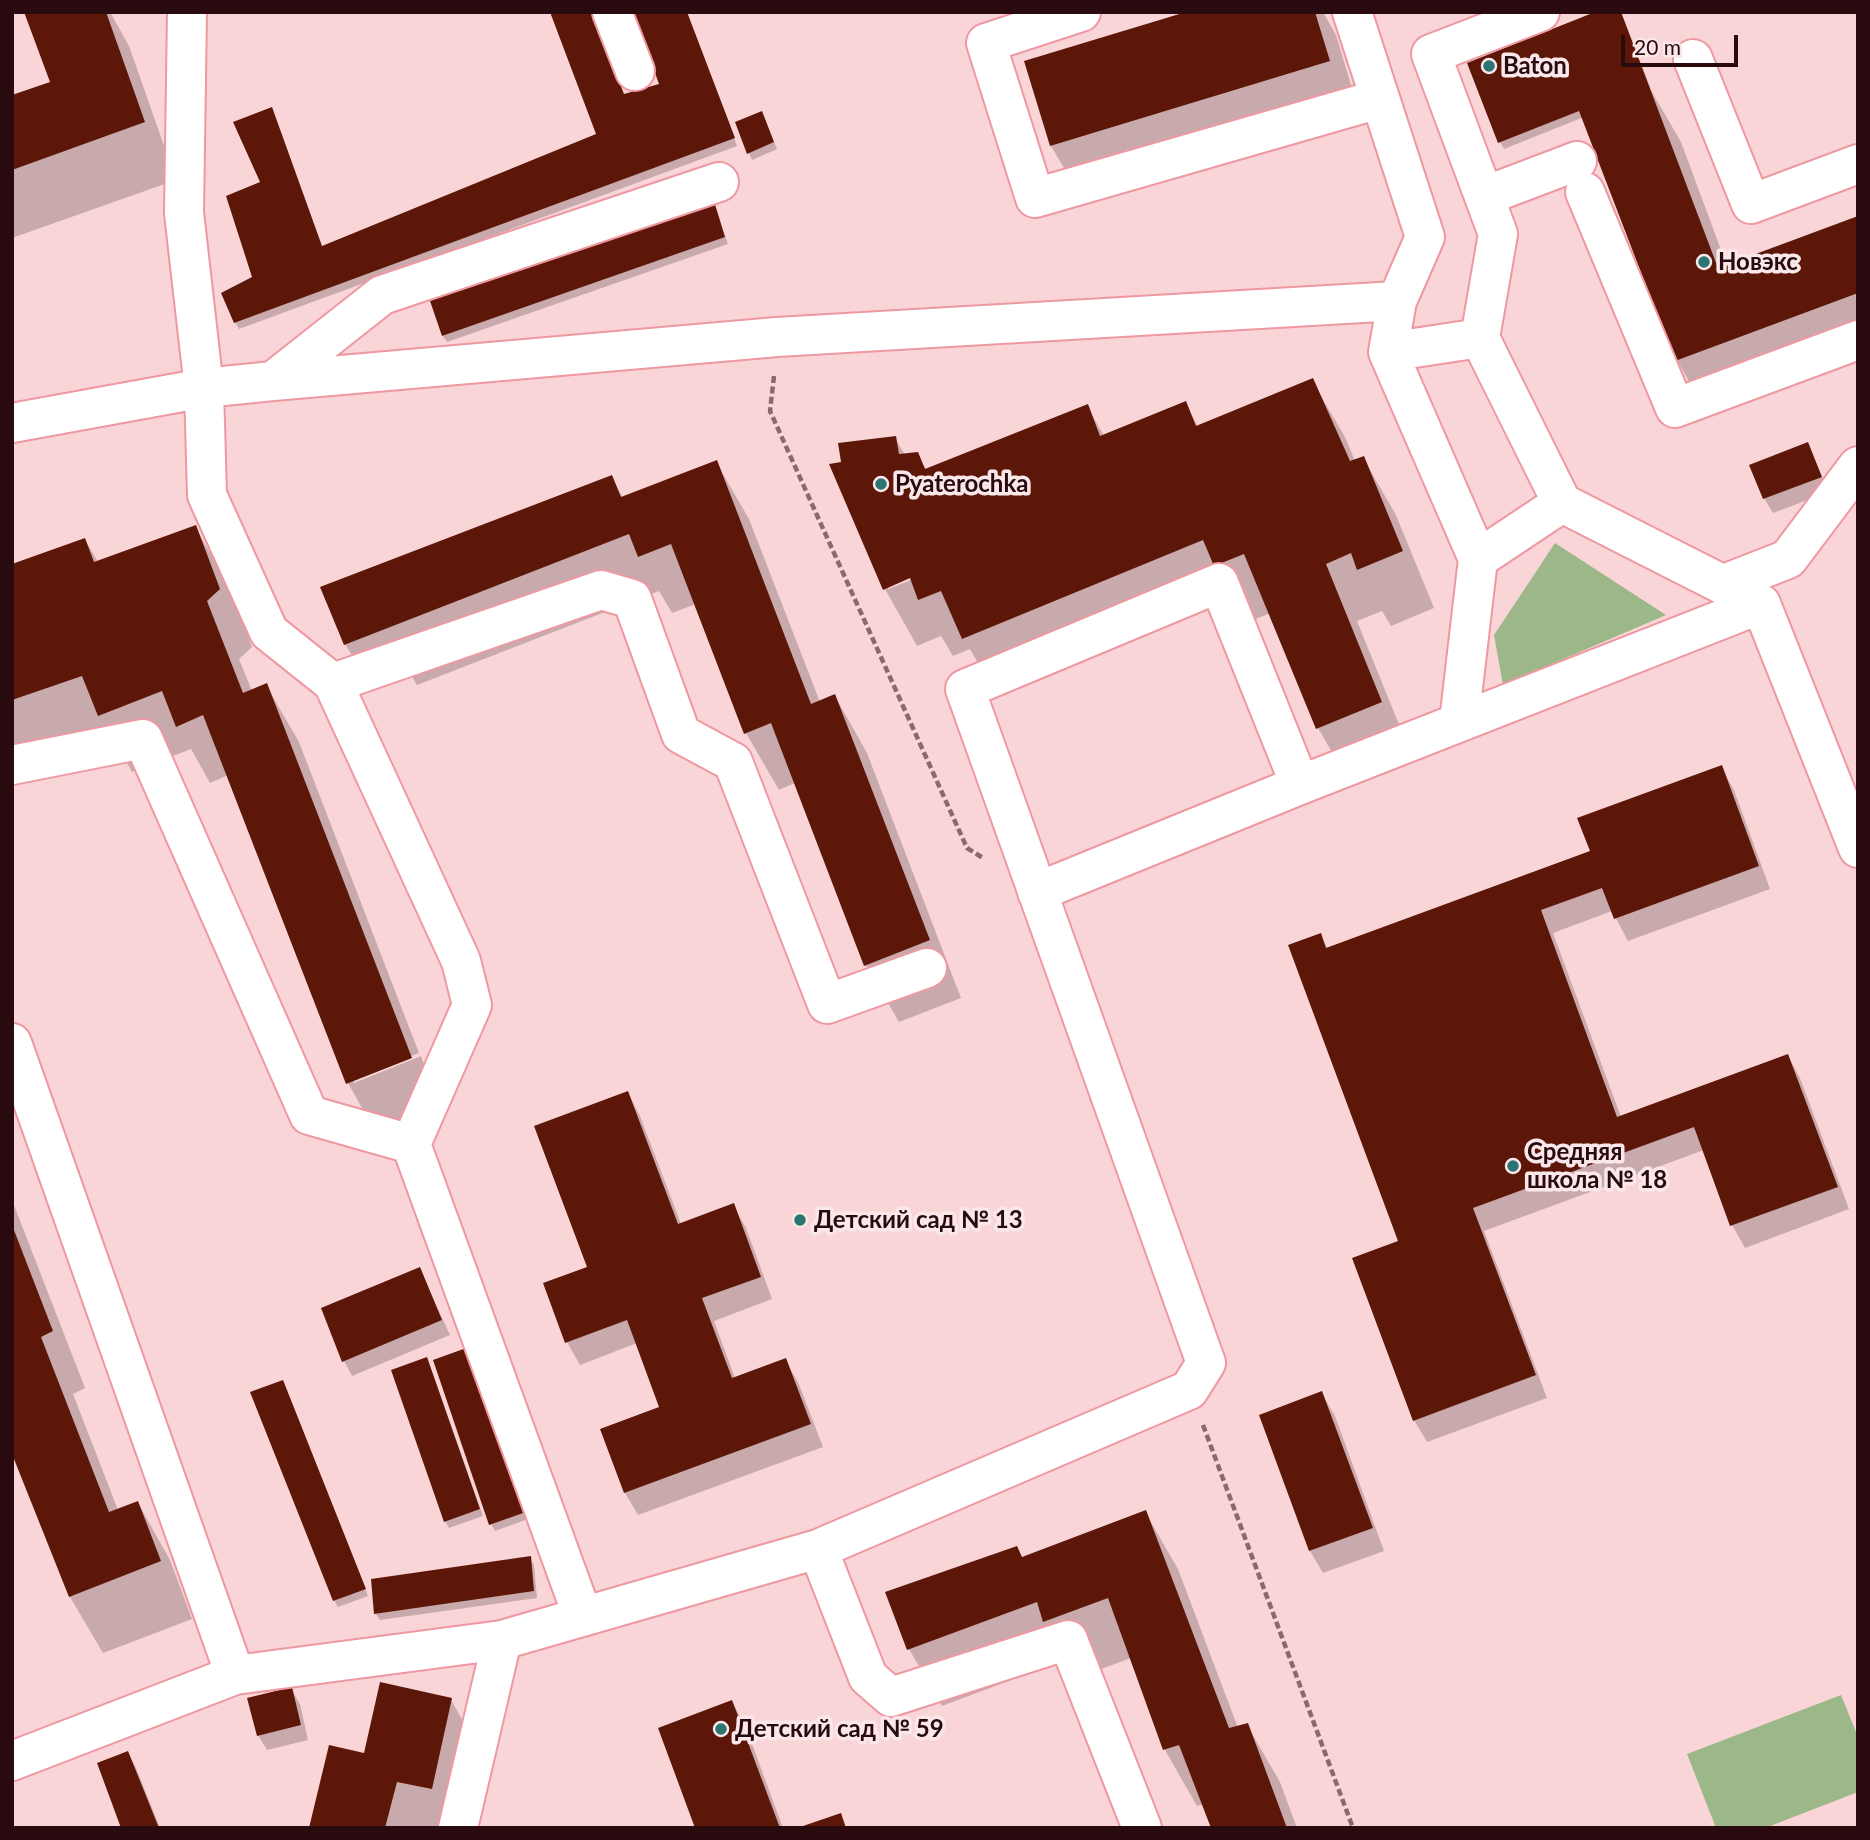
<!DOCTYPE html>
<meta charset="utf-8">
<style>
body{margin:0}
#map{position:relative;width:1870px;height:1840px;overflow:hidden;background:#fad5d7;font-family:Lato,sans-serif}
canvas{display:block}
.frame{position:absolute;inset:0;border:14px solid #290a0f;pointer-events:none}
.scale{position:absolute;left:1621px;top:35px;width:117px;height:32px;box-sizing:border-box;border:4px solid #290a0f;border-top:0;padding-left:9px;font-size:21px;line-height:24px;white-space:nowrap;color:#290a0f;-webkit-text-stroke:5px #fae7e9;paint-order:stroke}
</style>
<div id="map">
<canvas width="1870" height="1840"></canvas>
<div class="frame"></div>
<div class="scale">20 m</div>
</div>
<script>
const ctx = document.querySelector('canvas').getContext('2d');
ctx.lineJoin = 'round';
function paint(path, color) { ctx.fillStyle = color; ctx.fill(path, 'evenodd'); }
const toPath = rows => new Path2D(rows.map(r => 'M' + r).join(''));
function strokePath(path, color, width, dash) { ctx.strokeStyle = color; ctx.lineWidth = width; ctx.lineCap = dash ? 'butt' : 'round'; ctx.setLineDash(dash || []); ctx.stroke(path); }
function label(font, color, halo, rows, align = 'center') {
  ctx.font = font + ' Lato,sans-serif'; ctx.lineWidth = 7; ctx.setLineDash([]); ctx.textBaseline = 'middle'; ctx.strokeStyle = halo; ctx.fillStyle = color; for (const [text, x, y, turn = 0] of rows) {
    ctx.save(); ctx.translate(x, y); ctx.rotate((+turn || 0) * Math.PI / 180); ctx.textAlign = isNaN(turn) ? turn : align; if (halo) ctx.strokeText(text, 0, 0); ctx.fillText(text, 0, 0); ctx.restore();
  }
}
paint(toPath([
 [1555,543,1666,615,1503,685,1494,635],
 [1841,1695,1858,1737,1858,1792,1765,1828,1716,1828,1687,1754]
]), '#9cb889');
paint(toPath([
 [26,12,110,12,129,46,176,180,12,238,12,97,52,83],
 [635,12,687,12,737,146,239,329,235,322,254,278,271,110,322,248,599,135,625,96,662,85],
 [1192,12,1323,12,1336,35,1361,118,1084,202,1051,146],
 [1621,12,1652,92,1681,142,1727,266,1858,218,1858,361,1709,417,1677,360,1584,117,1504,149,1500,142],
 [765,120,777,149,752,160,749,153],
 [713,203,728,244,447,342,443,336],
 [1312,381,1345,437,1355,461,1363,458,1396,515,1434,608,1391,626,1382,611,1357,621,1413,759,1351,785,1318,728,1271,613,1248,622,1234,597,996,695,970,649,953,656,941,636,917,646,885,589,843,464,895,438,905,455,917,454,927,471,1087,406,1104,436,1185,403,1198,427],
 [917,573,919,577,888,589,888,586],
 [1807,444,1829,492,1773,513,1764,498],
 [716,462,749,519,820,702,835,696,867,753,961,998,899,1022,866,965,795,783,779,790,746,733,696,604,672,613,659,591,417,685,392,643,354,659,345,644,611,477,623,498],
 [195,527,228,584,252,647,239,659,252,691,266,685,299,742,419,1053,354,1079,354,1083,421,1056,443,1115,380,1140,348,1083,228,775,210,783,191,749,132,772,111,734,12,768,12,566,85,540,98,562],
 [1721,767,1734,790,1770,889,1628,941,1612,911,1553,933,1621,1117,1788,1056,1800,1078,1849,1209,1745,1248,1732,1225,1704,1150,1484,1231,1547,1398,1427,1442,1414,1420,1400,1242,1320,935,1328,949,1592,852],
 [628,1093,640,1116,681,1224,733,1205,746,1228,772,1299,714,1321,735,1378,785,1360,798,1382,823,1447,638,1515,625,1493,602,1430,662,1408,637,1343,580,1365,567,1342,589,1268],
 [12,1200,85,1388,73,1394,118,1510,138,1503,170,1560,192,1619,103,1653,70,1597,12,1449],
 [420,1270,450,1335,352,1376,344,1361],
 [468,1349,528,1519,495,1531,491,1524],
 [430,1366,483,1516,449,1528,445,1521],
 [286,1389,368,1596,338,1607,334,1600],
 [1322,1394,1335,1416,1384,1551,1323,1573,1310,1551,1261,1416],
 [1145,1512,1178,1569,1238,1728,1247,1725,1280,1782,1297,1828,1213,1828,1204,1804,1197,1806,1165,1750,1131,1658,1077,1678,1067,1659,942,1706,909,1649,887,1593,1023,1559],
 [530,1558,534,1565,537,1598,380,1620,376,1614],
 [291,1689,300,1704,308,1740,267,1750,258,1735],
 [451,1700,484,1757,468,1828,311,1828,365,1755],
 [732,1702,745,1725,783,1828,697,1828],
 [128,1753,136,1768,160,1828,123,1828]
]), '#0003');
paint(toPath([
 [24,12,106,12,145,122,12,170,12,95,50,82],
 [550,12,592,12,624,94,659,84,633,12,687,12,735,138,234,323,221,293,252,277,226,196,260,182,233,122,272,107,322,246,596,134],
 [1186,12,1315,12,1330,61,1050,146,1024,61],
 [1595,12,1621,12,1718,268,1858,216,1858,293,1675,361,1579,111,1498,143,1467,63],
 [762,111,774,142,747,154,735,122],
 [714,201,725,237,442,336,430,301],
 [1313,378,1350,461,1364,456,1403,551,1357,570,1351,553,1326,564,1382,702,1316,729,1244,554,1214,566,1203,540,962,639,941,591,918,600,910,578,883,590,829,464,841,462,838,443,896,436,899,454,918,452,925,469,1088,404,1100,436,1186,401,1196,426],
 [1808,442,1822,477,1763,499,1749,465],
 [717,460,811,704,835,694,930,940,864,966,771,723,744,734,671,544,638,557,629,534,344,645,320,587,612,475,621,497],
 [196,525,220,589,207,601,243,693,267,683,412,1058,346,1084,203,715,176,727,162,691,98,716,82,676,12,700,12,564,85,538,94,562],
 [1722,765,1759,866,1614,919,1602,888,1541,910,1617,1117,1788,1054,1838,1187,1730,1226,1694,1127,1473,1208,1536,1375,1413,1421,1352,1258,1398,1241,1288,945,1321,933,1326,948,1590,851,1577,818],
 [628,1091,678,1224,734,1203,761,1277,702,1298,732,1378,786,1358,811,1424,624,1493,600,1429,659,1407,627,1320,565,1343,543,1283,587,1267,534,1126],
 [12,1225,53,1331,41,1337,109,1512,138,1501,161,1561,69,1597,12,1454],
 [420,1267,442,1320,342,1362,321,1308],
 [469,1347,526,1512,489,1525,433,1360],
 [427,1357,480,1509,444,1522,391,1370],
 [283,1380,366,1589,333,1601,250,1392],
 [1322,1391,1373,1528,1309,1551,1259,1415],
 [1146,1510,1229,1728,1248,1723,1287,1828,1211,1828,1179,1745,1163,1750,1108,1598,1043,1622,1037,1602,907,1650,885,1592,1017,1546,1022,1557],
 [531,1556,534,1591,374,1614,371,1579],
 [380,1682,452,1698,432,1789,397,1782,385,1828,309,1828,329,1745,364,1753],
 [292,1687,301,1725,257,1736,247,1698],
 [732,1700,780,1828,695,1828,658,1728],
 [128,1751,159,1828,121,1828,97,1763],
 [841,1813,846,1828,800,1828,800,1827]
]), '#5c1709');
const minor = toPath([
 [187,12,184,213,204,388,207,495,269,632,333,683,461,961,472,1005,411,1144,583,1617],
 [612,12,635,71],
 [1081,12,986,43,1035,198,1379,99],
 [1352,12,1425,237,1397,301],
 [1693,59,1751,204,1858,164],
 [1585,192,1675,408,1858,340],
 [1485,196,1577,161],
 [1480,338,1498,234,1431,54,1540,12],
 [1388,352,1478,559],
 [273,381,382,295,719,182],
 [12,423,204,388,273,381,777,337,1397,301,1388,352,1480,338,1562,503,1761,604,1858,848],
 [1738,591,1724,584,1788,559,1858,466],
 [333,683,601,590,632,599,681,734,733,762,827,1004,927,968],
 [1459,722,1478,559,1562,503],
 [12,765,143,739,309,1115,411,1144],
 [1037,892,1300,785,1761,604],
 [12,1043,235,1675],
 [818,1549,868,1677,891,1697,1068,1640,1142,1828],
 [12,1761,235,1675,502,1640,818,1549,1189,1390,1206,1363,965,689,1219,583,1300,785],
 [458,1828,502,1640]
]);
strokePath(minor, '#ee98a1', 42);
strokePath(toPath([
 [774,376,770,411,967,848,983,858],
 [1203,1425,1353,1828]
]), '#8a696c', 4.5, [7, 3.5]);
strokePath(minor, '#fff', 38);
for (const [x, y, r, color] of [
 [1489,66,7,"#2b7573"],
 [1704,262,7,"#2b7573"],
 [881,484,7,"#2b7573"],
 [1513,1166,7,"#2b7573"],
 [800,1220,7,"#2b7573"],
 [721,1729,7,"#2b7573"]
]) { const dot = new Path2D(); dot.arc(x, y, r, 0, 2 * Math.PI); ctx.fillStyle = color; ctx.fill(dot); strokePath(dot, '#fae7e9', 2.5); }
label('bold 24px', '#290a0f', '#fae7e9', [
 ["Baton",1503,66],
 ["Новэкс",1718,262],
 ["Pyaterochka",895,484],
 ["Средняя",1527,1152],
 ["школа № 18",1527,1180],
 ["Детский сад № 13",814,1220],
 ["Детский сад № 59",735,1729]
], 'left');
</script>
